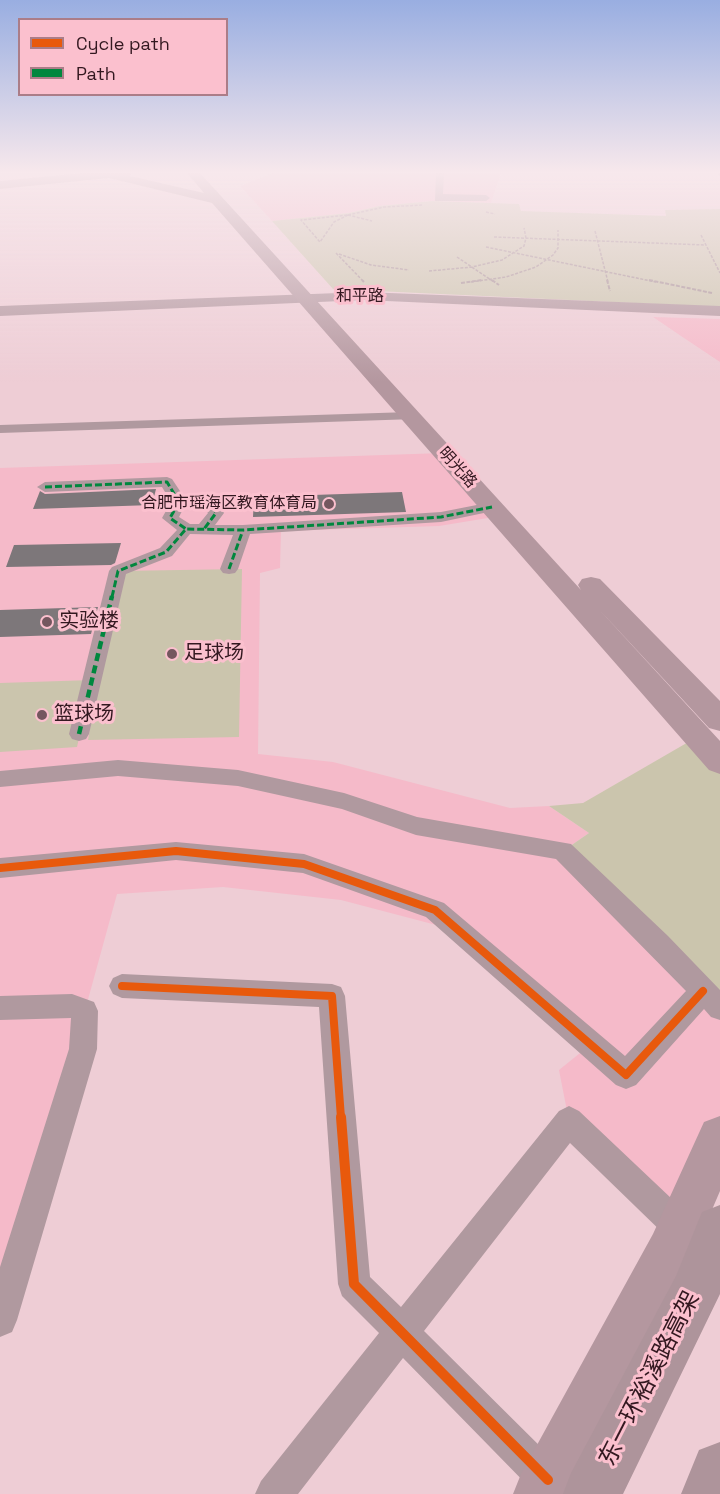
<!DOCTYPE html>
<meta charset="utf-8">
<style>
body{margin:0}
#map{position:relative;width:720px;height:1494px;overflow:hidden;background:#eecdd5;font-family:"Space Grotesk",sans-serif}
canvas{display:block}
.legend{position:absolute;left:18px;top:18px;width:210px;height:78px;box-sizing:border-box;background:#fbc0ce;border:2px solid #ab7d88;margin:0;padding:8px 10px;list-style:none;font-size:18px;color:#331820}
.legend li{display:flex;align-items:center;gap:12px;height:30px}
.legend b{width:30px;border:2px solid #ab7d88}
</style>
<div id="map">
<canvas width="720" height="1494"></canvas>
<ul class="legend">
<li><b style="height:8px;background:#e8590c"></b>Cycle path</li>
<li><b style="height:8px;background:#00873e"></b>Path</li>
</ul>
</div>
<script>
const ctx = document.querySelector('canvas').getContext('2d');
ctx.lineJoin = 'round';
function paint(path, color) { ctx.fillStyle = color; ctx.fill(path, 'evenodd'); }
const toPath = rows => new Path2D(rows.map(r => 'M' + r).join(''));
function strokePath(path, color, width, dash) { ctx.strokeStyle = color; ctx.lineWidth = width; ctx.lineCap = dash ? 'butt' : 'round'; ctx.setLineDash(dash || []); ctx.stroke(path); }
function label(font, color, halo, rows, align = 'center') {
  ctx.font = font + ' "Space Grotesk","Noto Sans SC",sans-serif'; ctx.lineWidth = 6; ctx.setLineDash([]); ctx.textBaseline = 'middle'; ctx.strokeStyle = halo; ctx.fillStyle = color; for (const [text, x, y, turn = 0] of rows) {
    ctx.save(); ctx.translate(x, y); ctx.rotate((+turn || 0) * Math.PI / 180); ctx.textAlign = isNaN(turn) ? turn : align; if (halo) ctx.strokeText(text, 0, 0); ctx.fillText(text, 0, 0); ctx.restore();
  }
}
paint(toPath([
 [273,173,501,173,491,203,432,201,379,206,349,213,272,221,240,186],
 [653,317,720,319,720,362,681,336],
 [443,453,500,516,439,526,281,531,280,568,260,573,258,754,333,762,510,808,549,806,589,833,563,851,720,1008,720,1138,680,1228,569,1121,559,1070,590,1045,459,931,341,900,223,887,117,894,0,1320,0,468]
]), '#f5bac9');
paint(toPath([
 [432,201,519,204,521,211,666,216,665,210,720,209,720,307,333,289,272,221,349,213,379,206],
 [242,569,239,737,88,740,118,571],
 [92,680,77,747,0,752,0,683],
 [697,737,720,762,720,1008,563,851,589,833,549,806,583,803]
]), '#cbc5ad');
paint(toPath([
 [156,489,152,505,33,509,40,491,45,494],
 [402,492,406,512,253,517,254,497],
 [121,543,115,563,111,565,6,567,14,545],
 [98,607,91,634,0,637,0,610]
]), '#7d777a');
strokePath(toPath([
 [719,173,720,176],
 [486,212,495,214],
 [348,215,372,221],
 [348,215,334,222,320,242,301,220,348,215],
 [348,215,384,207,423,205],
 [595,231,608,282],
 [701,235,720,273],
 [494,237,706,245],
 [486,247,656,282],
 [336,253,364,282],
 [339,254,371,265,409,270],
 [457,257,494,282],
 [429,271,472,267,502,260,524,246,526,238,524,228],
 [471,282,506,277,536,267,553,255,558,248,558,230]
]), '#a69296', 1.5, [3, 1.5]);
strokePath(toPath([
 [362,280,364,282],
 [492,280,499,285],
 [607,280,610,291],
 [649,280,712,293],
 [461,283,482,280]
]), '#a69296', 2, [4, 1.5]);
paint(toPath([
 [436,173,444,173,443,194,486,195,490,198,486,201,435,201,436,173],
 [410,412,415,413,417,416,415,419,0,433,0,425,410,412],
 [167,477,172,479,184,497,216,500,224,513,215,525,243,525,441,512,492,502,500,507,498,510,441,522,250,534,238,569,235,573,229,574,223,573,220,569,233,535,190,534,172,556,126,574,89,734,86,739,79,741,72,739,69,734,109,571,112,567,160,548,177,530,162,518,171,502,162,487,45,492,37,487,45,482,167,477],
 [184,507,205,508,208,513,199,524,190,524,179,517,184,507],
 [118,760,238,770,344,793,417,817,571,844,668,936,720,990,720,1020,711,1017,704,1009,636,1085,626,1089,616,1085,426,917,303,873,176,860,0,878,0,858,176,842,304,854,444,903,625,1056,686,991,556,859,416,835,342,809,238,786,118,776,0,787,0,771,118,760],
 [122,974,332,984,341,987,345,996,370,1277,401,1307,559,1111,569,1106,579,1111,691,1217,696,1228,691,1239,680,1244,669,1239,570,1143,424,1331,561,1467,567,1480,561,1493,535,1493,403,1358,298,1494,255,1494,261,1481,379,1333,342,1296,338,1284,319,1007,122,998,113,994,109,986,113,978,122,974],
 [72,994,94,1002,98,1011,97,1049,17,1320,12,1332,0,1337,0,1267,69,1049,71,1018,0,1020,0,996,72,994]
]), '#b0999f');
paint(toPath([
 [364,292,720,306,720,316,364,300,0,316,0,306,364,292]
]), '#b2969e');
paint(toPath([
 [83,173,132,173,130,176,204,193,187,173,200,173,581,590,578,585,582,579,591,577,600,579,720,701,720,731,709,728,595,605,720,741,720,774,709,770,212,203,109,178,0,189,0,181,83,173],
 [720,1116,720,1191,687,1268,571,1494,513,1494,521,1474,653,1234,704,1122,720,1116]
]), '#b4979f');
paint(toPath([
 [720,1205,720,1294,623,1494,563,1494,571,1473,676,1276,702,1212,720,1205],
 [720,1442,720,1494,681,1494,699,1450,720,1442]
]), '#ae949b');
strokePath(toPath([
 [45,487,167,482,179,502,210,503,216,513,204,529],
 [179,502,170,518,186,529],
 [229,569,243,530],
 [112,597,118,571,166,552,186,529,243,530,441,517,492,507]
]), '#00873e', 3, [7, 3]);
strokePath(toPath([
 [79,734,112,596]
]), '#00873e', 4.5, [8, 4.5]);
strokePath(toPath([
 [0,868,176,851,304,864,435,910,626,1075,703,991],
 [122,986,332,996,341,1118]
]), '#e8590c', 8);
strokePath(toPath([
 [341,1117,354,1284,548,1480]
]), '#e8590c', 10);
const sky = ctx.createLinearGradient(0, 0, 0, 382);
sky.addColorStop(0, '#99aee1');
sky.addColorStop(0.45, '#f7e8ec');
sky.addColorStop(1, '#f7e8ec00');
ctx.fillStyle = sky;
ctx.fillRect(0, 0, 720, 382);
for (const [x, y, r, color] of [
 [329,504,6,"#74575f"],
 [47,622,6,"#74575f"],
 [172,654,6,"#74575f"],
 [42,715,6,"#74575f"]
]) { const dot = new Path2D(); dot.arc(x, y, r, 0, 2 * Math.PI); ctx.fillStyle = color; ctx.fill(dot); strokePath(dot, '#fbc0ce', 2); }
label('16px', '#331820', '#fbc0ce', [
 ["和平路",360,297],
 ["明光路",457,468,48]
]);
label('16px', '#331820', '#fbc0ce', [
 ["合肥市瑶海区教育体育局",317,504]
], 'right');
label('20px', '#331820', '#fbc0ce', [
 ["实验楼",59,622],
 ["足球场",184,654],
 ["篮球场",54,715]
], 'left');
label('24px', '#331820', '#fbc0ce', [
 ["东一环裕溪路高架",650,1379,-63]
]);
</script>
